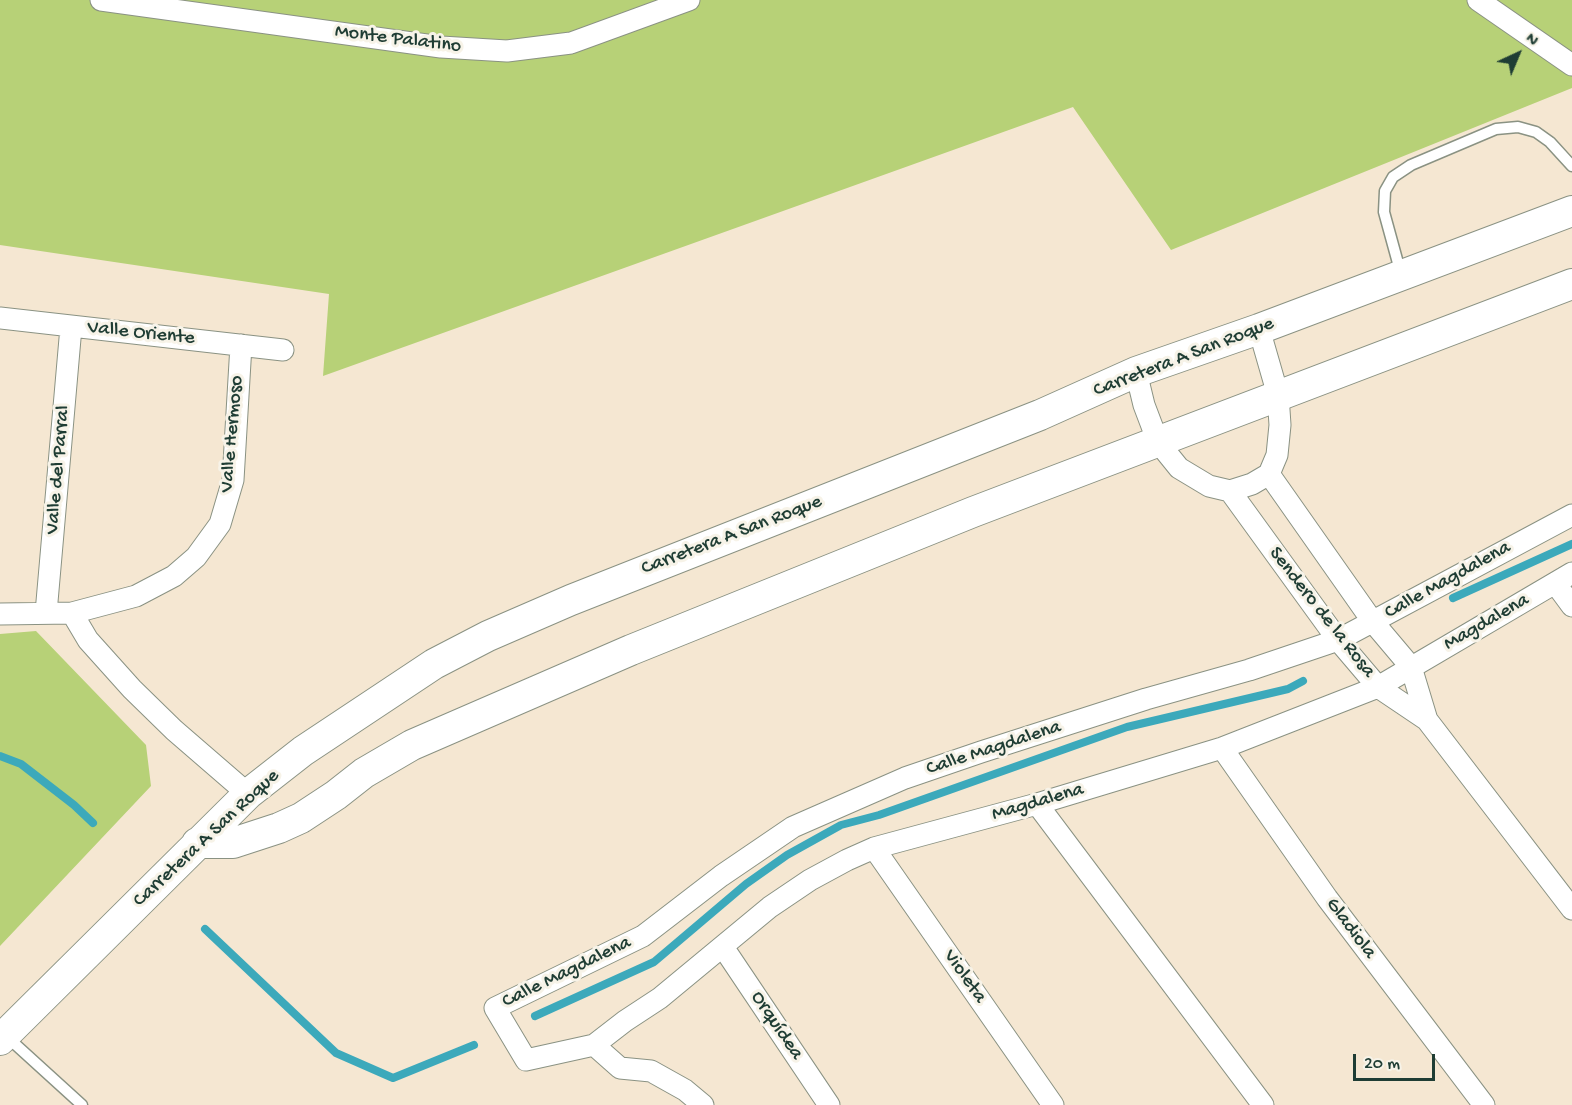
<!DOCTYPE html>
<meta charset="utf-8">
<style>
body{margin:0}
#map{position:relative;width:1572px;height:1105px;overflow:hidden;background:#f5e7d2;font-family:"Gochi Hand",sans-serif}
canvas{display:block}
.north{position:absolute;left:1488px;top:24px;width:60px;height:60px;-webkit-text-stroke:4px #f7f3e8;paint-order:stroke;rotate:44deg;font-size:16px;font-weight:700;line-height:24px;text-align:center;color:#1f3d34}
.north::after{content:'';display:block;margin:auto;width:21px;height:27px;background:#1f3d34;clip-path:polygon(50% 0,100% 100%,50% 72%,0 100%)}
.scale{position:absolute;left:1353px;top:1054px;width:82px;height:27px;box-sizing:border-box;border:3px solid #1f3d34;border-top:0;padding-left:8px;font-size:18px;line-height:21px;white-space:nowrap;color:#1f3d34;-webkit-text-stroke:4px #f7f3e8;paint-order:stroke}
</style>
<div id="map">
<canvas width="1572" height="1105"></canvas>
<div class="north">N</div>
<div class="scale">20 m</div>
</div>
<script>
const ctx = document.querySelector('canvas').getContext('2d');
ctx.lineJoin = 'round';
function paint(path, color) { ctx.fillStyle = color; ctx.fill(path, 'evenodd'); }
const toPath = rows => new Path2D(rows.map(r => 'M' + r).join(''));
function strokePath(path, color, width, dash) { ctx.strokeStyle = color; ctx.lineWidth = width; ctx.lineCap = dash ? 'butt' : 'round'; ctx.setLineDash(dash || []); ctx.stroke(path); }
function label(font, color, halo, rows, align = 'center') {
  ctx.font = font + ' "Gochi Hand",sans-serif'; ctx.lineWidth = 6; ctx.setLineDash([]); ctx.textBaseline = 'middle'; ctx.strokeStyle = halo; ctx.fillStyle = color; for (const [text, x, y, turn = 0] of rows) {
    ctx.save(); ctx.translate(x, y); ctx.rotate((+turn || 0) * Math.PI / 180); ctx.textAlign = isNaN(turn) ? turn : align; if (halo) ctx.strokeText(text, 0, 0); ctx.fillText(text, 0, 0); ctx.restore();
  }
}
paint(toPath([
 [0,0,1572,0,1572,88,1171,250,1073,107,323,376,329,294,0,245],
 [36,631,146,745,151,786,0,946,0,634]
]), '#b7d177');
strokePath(toPath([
 [1453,598,1572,544],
 [0,756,21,764,74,805,93,823],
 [205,929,336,1053,393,1078,474,1045],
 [535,1016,654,962,746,884,787,855,841,825,879,815,1127,727,1288,689,1303,681]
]), '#3ca9bb', 8);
const service = toPath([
 [1401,274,1384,212,1385,191,1393,177,1411,165,1496,129,1518,127,1536,132,1550,142,1572,166],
 [5,1035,82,1105]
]);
const minor = toPath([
 [101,0,441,47,507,51,571,43,689,0],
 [1478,0,1572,65],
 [0,318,283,350],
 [1136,372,1144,405,1158,442,1179,468,1209,486,1230,491,1252,484,1269,474,1277,455,1280,425,1278,395,1259,329],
 [1269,474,1373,622,1411,667,1427,720],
 [1230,491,1338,640,1378,687,1427,720,1572,909],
 [1572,515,1338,640,1249,670,1146,699,981,752,905,778,793,827,721,876,643,936,495,1008,526,1060,594,1045,625,1021,660,998,770,907,810,880,847,860,874,848,1037,804,1222,748,1378,687,1572,573],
 [1555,583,1572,606],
 [46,613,71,327],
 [72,613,88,640,132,689,174,730,248,794],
 [0,614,72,613,136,596,174,576,196,557,220,524,233,480,241,345],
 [1222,748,1327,898,1484,1105],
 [1037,804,1263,1105],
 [874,848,1053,1105],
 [723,947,829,1105],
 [594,1045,620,1068,651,1071,685,1090,703,1105]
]);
const secondary = toPath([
 [197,843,233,843,279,828,301,818,336,795,364,773,412,745,631,650,973,512,1572,284],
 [0,1040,248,794,303,751,434,664,488,636,571,600,1040,415,1136,372,1259,329,1572,211]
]);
strokePath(service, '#8a9283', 13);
strokePath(minor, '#8a9283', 23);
strokePath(secondary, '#8a9283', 32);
strokePath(service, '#fff', 10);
strokePath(minor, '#fff', 21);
strokePath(secondary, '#fff', 30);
label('20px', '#1f3d34', '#f7f3e8', [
 ["Monte Palatino",398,40,7],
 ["Valle Oriente",141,334,6],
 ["Carretera A San Roque",1184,358,-21],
 ["Valle Hermoso",233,434,-85],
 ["Valle del Parral",59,470,-85],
 ["Carretera A San Roque",732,536,-21],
 ["Calle Magdalena",1448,581,-29],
 ["Sendero de la Rosa",1321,613,52],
 ["Magdalena",1487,623,-30],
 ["Calle Magdalena",994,749,-18],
 ["Magdalena",1038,803,-16],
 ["Carretera A San Roque",207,839,-43],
 ["Gladiola",1350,929,53],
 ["Calle Magdalena",567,973,-26],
 ["Violeta",964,977,55],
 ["Orquídea",776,1026,56]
]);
</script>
